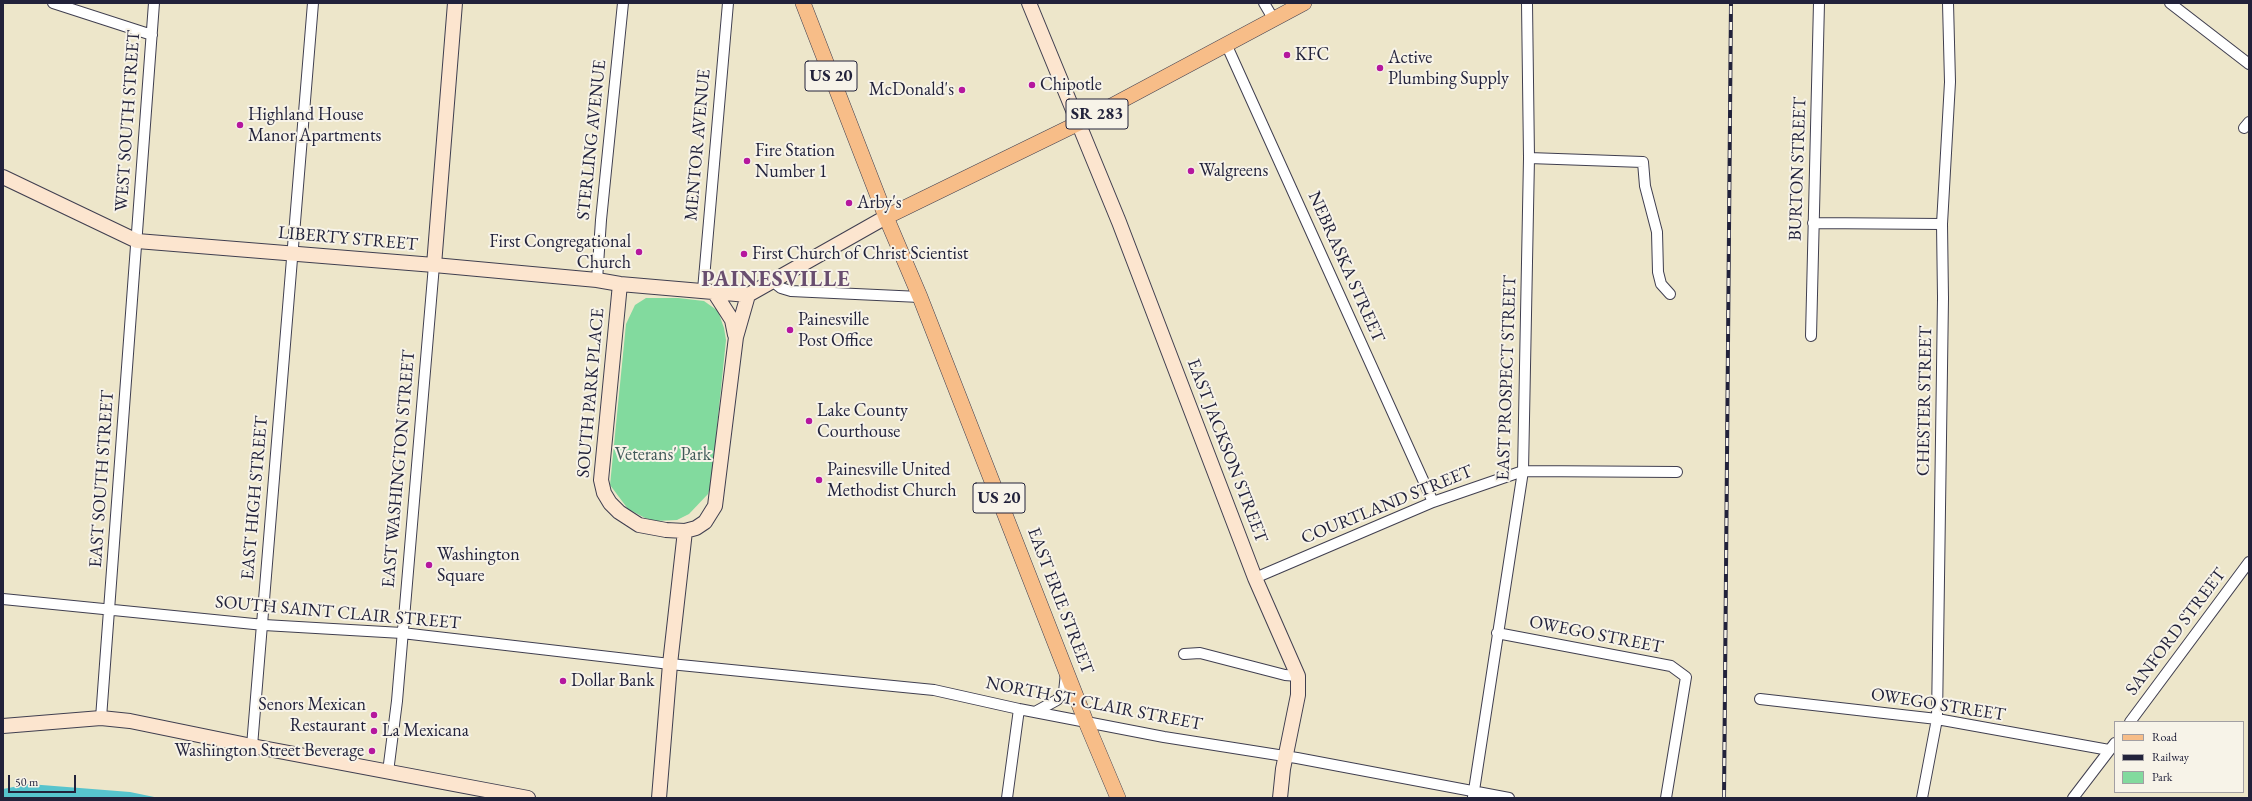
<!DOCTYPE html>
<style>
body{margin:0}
#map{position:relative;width:2252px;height:801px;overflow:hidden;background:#ede6ca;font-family:"EB Garamond",serif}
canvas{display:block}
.frame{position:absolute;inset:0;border:4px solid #22223b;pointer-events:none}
.legend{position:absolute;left:2114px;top:721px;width:130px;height:72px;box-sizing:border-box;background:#f7f3e8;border:1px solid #a29fa3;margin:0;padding:5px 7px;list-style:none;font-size:12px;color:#22223b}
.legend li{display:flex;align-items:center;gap:8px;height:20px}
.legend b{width:20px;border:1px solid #a29fa3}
.scale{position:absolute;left:8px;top:775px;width:68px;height:18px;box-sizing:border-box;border:2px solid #22223b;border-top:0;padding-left:5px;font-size:12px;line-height:14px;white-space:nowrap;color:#22223b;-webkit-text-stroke:3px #f7f3e8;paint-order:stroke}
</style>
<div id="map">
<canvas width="2252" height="801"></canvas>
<div class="frame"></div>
<ul class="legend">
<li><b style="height:5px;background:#f7bd88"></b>Road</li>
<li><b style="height:5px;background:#22223b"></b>Railway</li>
<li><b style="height:11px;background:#82da9e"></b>Park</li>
</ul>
<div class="scale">50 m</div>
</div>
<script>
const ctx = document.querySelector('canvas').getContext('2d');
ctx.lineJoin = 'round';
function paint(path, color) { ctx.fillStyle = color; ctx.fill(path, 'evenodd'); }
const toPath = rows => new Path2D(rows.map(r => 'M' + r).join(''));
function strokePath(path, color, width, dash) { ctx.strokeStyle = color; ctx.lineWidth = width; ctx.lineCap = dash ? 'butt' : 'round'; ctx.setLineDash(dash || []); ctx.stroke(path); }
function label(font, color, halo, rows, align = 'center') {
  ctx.font = font + ' "EB Garamond",serif'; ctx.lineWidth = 4; ctx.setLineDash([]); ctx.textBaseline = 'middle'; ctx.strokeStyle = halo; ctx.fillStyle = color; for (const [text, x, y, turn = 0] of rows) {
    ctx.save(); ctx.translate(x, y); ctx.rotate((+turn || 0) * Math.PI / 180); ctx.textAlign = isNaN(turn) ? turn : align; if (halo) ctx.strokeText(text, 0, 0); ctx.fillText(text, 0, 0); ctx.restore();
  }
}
paint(toPath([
 [646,298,678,298,704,301,718,311,724,328,726,340,711,485,708,494,689,514,677,520,656,521,645,518,628,509,610,485,626,324,635,305]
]), '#82da9e');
paint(toPath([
 [29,784,130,792,159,798,3,798,3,789]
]), '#57c4cd');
const street = toPath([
 [53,3,152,35],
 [1264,3,1274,20],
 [2170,3,2249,64],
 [1227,46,1433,502],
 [2244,128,2249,122],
 [1529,158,1643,162,1645,186,1657,232,1658,272,1661,284,1670,294],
 [1813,223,1942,224],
 [597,280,601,220,623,3],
 [772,281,781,288,791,291,920,297],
 [703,290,728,3],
 [1811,336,1819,3],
 [1255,578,1433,502,1523,471,1677,472],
 [3,599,264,625,402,633,670,664,934,690,1019,709,1164,737,1297,758,1509,798],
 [1497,633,1671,666,1686,677,1666,798],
 [1184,654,1200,653,1285,675,1298,676],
 [1760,699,1937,719,2109,750],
 [1035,712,1057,700,1064,692,1066,673],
 [101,718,154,3],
 [2130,722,2249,562],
 [252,746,313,3],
 [388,772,397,701,434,265],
 [1473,797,1523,471,1529,158,1527,3],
 [1007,798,1019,709],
 [1922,798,1937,719,1943,298,1942,224,1950,82,1948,3],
 [2073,798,2115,743]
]);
const secondary = toPath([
 [1029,3,1119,222,1255,578,1298,676,1298,695,1283,769,1280,798],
 [3,177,137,241,434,265,597,280,620,284,748,295,886,217],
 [434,265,455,3],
 [620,284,601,480,604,493,610,503,619,512,639,525,666,530,685,531,696,528,705,522,715,506,736,337,748,295],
 [714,292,732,320,735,335],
 [3,726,101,718,130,721,252,746,528,798],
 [659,798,670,664,685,531]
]);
const primary = toPath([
 [803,3,886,217,920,297,1086,722,1118,798],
 [886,217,1087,119,1304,3]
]);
strokePath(street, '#403f50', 12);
strokePath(secondary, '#403f50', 16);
strokePath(primary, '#403f50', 16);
strokePath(street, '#fff', 10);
strokePath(secondary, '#fce5cf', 14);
strokePath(primary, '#f7bd88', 15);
const rail = toPath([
 [1724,798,1731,3]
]);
strokePath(rail, '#22223b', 4);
strokePath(rail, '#f7f3e8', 2.5, [8]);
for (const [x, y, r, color] of [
 [1287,55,4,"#b5179e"],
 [1380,68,4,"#b5179e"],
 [1032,85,4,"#b5179e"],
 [962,90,4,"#b5179e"],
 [240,125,4,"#b5179e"],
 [747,161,4,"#b5179e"],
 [1191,171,4,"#b5179e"],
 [849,203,4,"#b5179e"],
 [639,252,4,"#b5179e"],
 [744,254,4,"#b5179e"],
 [790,330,4,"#b5179e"],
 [809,421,4,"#b5179e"],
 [819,480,4,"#b5179e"],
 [429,565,4,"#b5179e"],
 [563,681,4,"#b5179e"],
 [374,715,4,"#b5179e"],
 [374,731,4,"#b5179e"],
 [372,751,4,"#b5179e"]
]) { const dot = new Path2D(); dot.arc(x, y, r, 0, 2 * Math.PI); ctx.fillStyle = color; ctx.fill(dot); strokePath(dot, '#f7f3e8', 1.5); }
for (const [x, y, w] of [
 [831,76,52],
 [1097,114,62],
 [999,498,52]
]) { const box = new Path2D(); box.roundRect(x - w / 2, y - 15, w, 30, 3); ctx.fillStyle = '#f7f3e8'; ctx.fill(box); strokePath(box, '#22223b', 1); }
label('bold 17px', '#22223b', null, [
 ["US 20",831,76],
 ["SR 283",1097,114],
 ["US 20",999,498]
]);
label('18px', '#22223b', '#f7f3e8', [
 ["KFC",1295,55],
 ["Active",1388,58],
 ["Plumbing Supply",1388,79],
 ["Chipotle",1040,85],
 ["McDonald's",954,90,"right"],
 ["Highland House",248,115],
 ["Manor Apartments",248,136],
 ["Fire Station",755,151],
 ["Number 1",755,172],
 ["Walgreens",1199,171],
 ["Arby's",857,203],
 ["First Congregational",631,242,"right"],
 ["Church",631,263,"right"],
 ["First Church of Christ Scientist",752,254],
 ["Painesville",798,320],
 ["Post Office",798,341],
 ["Lake County",817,411],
 ["Courthouse",817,432],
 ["Painesville United",827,470],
 ["Methodist Church",827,491],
 ["Washington",437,555],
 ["Square",437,576],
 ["Dollar Bank",571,681],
 ["Senors Mexican",366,705,"right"],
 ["Restaurant",366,726,"right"],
 ["La Mexicana",382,731],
 ["Washington Street Beverage",364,751,"right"]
], 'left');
label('18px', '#22223b', '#f7f3e8', [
 ["WEST SOUTH STREET",128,121,-86],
 ["STERLING AVENUE",592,140,-84],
 ["MENTOR AVENUE",698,145,-85],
 ["BURTON STREET",1798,169,-88],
 ["LIBERTY STREET",348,239,5],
 ["NEBRASKA STREET",1346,267,66],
 ["EAST PROSPECT STREET",1507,378,-88],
 ["SOUTH PARK PLACE",591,393,-85],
 ["CHESTER STREET",1925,401,-89],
 ["EAST JACKSON STREET",1227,451,69],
 ["EAST WASHINGTON STREET",399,469,-85],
 ["EAST SOUTH STREET",102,479,-86],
 ["EAST HIGH STREET",255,498,-85],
 ["COURTLAND STREET",1387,505,-22],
 ["EAST ERIE STREET",1060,601,69],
 ["SOUTH SAINT CLAIR STREET",338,613,5],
 ["SANFORD STREET",2176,632,-53],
 ["OWEGO STREET",1596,635,11],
 ["NORTH ST. CLAIR STREET",1094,704,11],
 ["OWEGO STREET",1938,705,9]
]);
label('18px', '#3f5959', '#f7f3e8', [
 ["Veterans' Park",663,455]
]);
ctx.letterSpacing = '1px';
label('bold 22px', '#694e6f', '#f7f3e8', [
 ["PAINESVILLE",776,280]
]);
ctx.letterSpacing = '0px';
</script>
